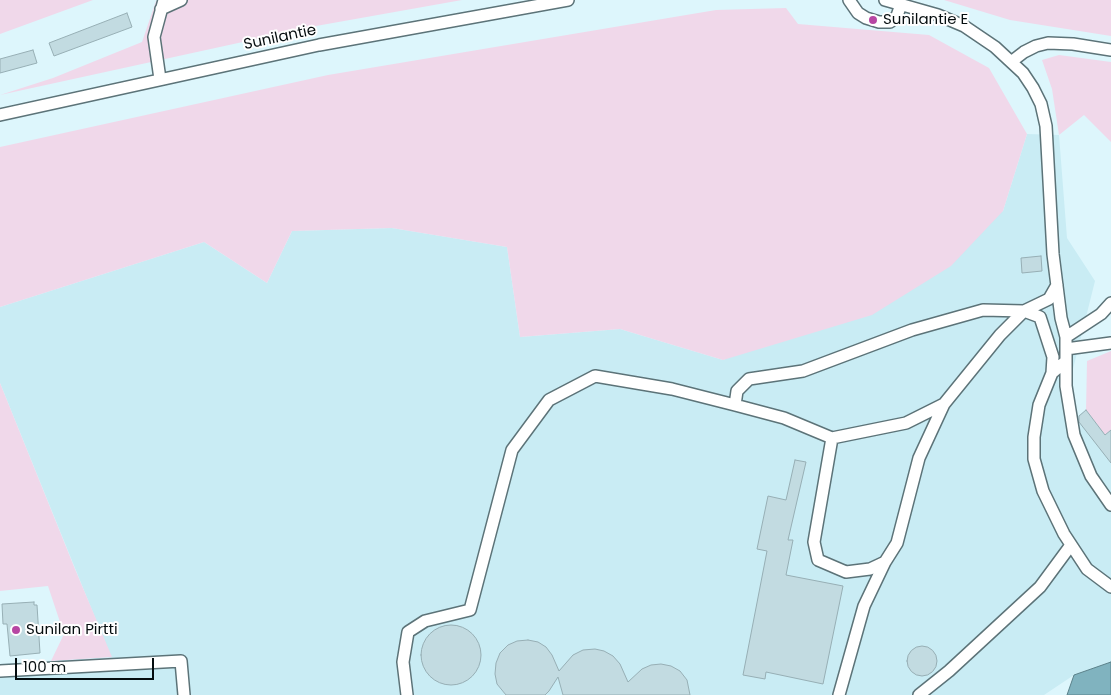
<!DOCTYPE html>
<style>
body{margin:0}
#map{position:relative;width:1111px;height:695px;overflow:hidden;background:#ddf6fc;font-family:Poppins,sans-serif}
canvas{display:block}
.scale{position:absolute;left:15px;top:658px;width:139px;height:22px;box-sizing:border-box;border:2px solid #050d0f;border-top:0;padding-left:6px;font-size:15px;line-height:18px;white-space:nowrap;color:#050d0f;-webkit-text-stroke:4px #fefefe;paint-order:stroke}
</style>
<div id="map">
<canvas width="1111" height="695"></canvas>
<div class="scale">100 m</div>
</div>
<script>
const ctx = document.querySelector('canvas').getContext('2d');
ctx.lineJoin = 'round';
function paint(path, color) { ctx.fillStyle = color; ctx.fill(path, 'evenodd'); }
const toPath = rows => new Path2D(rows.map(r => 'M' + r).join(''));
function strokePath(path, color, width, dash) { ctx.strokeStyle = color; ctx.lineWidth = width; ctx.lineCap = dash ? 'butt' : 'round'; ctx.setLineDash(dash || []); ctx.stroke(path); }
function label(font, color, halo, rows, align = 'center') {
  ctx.font = font + ' Poppins,sans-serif'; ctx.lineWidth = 4; ctx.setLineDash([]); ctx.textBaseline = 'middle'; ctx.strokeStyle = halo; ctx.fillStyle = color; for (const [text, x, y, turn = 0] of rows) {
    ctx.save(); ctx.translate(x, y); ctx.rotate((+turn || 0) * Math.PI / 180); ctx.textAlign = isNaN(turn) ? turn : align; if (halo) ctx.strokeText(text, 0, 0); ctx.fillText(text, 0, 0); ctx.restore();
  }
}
paint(toPath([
 [1027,134,1059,135,1067,238,1095,281,1073,369,1072,384,1076,417,1086,410,1105,434,1111,430,1111,662,1074,675,1044,695,0,695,0,664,111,657,0,383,0,307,204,242,267,283,292,231,392,228,507,247,520,337,620,329,723,360,1003,211]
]), '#c9ecf4');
paint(toPath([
 [0,0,93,0,0,34],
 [160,0,462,0,316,26,0,95,53,78,142,42,156,1],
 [944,0,1111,0,1111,36,1010,20],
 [786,8,798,24,929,35,989,68,1027,134,1003,211,951,266,872,315,723,360,620,329,520,337,507,247,392,228,292,231,267,283,204,242,0,307,0,147,328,75,716,10],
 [1059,55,1111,62,1111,142,1084,115,1059,135,1052,89,1042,60],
 [1111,351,1111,430,1105,435,1086,410,1087,361],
 [0,383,75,569,112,657,51,661,64,634,48,586,0,591]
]), '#f0d8ea');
const water = toPath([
 [1111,662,1111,695,1067,695,1074,675,1111,662]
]);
paint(water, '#80b3bf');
strokePath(water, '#5b818a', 1);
const building = toPath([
 [127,13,132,27,54,56,49,43,127,13],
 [33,50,37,63,0,73,0,59,33,50],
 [1041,256,1042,271,1022,273,1021,258,1041,256],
 [1086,410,1105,435,1111,430,1111,463,1079,422,1079,416,1086,410],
 [795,460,806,462,788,540,793,540,786,575,843,586,823,684,766,672,765,679,743,675,767,551,757,549,768,496,786,500,795,460],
 [34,602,34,605,37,605,40,653,10,656,7,624,3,624,2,604,34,602],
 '421 655a30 30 0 1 1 60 0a30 30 0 1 1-60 0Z',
 [528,640,538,642,546,647,552,655,559,671,573,655,583,650,595,649,604,651,613,656,620,664,628,682,642,669,651,665,661,664,671,666,680,671,687,680,690,695,563,695,558,677,549,691,545,695,506,695,497,684,495,674,496,663,500,653,508,645,517,641,528,640],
 '907 661a15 15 0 1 1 30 0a15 15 0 1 1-30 0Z'
]);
paint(building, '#c2dbe1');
strokePath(building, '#97afb5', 1);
const minor = toPath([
 [849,0,858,13,866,18,879,22,890,22,897,16,901,4],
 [885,0,938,15,964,26,995,47,1023,73,1033,88,1041,104,1046,126,1053,254,1061,318,1066,337,1101,314,1111,303],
 [161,9,181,0],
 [1011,62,1024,52,1036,46,1048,43,1073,44,1111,50],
 [160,79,154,37,164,0],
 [0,115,319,45,568,0],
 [1066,337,1066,386,1074,435,1091,476,1111,505],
 [1066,349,1111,343],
 [1066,361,1052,373,1039,405,1034,437,1034,459,1043,491,1064,534,1087,569,1111,587],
 [735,405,737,391,749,379,803,371,912,330,983,310,1024,311,1049,299,1057,285],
 [832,438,814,542,818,560,846,572,870,569,885,562,897,543,919,458,944,404],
 [0,671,181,661,184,695],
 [407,695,403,662,408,632,425,621,470,610,512,450,549,400,595,376,672,389,735,405,784,418,832,438,906,423,944,404,1000,335,1024,311,1040,317,1053,357,1052,373],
 [839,695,864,606,885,562],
 [919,695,949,671,1040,587,1071,545]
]);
strokePath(minor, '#5c7378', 14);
strokePath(minor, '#fff', 11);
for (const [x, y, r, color] of [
 [873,20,5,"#b746a3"],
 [16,630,5,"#b746a3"]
]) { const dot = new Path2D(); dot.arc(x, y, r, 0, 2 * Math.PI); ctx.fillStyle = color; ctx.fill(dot); strokePath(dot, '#fefefe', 2); }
label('15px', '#050d0f', '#fefefe', [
 ["Sunilantie E",883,20],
 ["Sunilan Pirtti",26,630]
], 'left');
label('15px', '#050d0f', '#fefefe', [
 ["Sunilantie",280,38,-12]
]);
</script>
